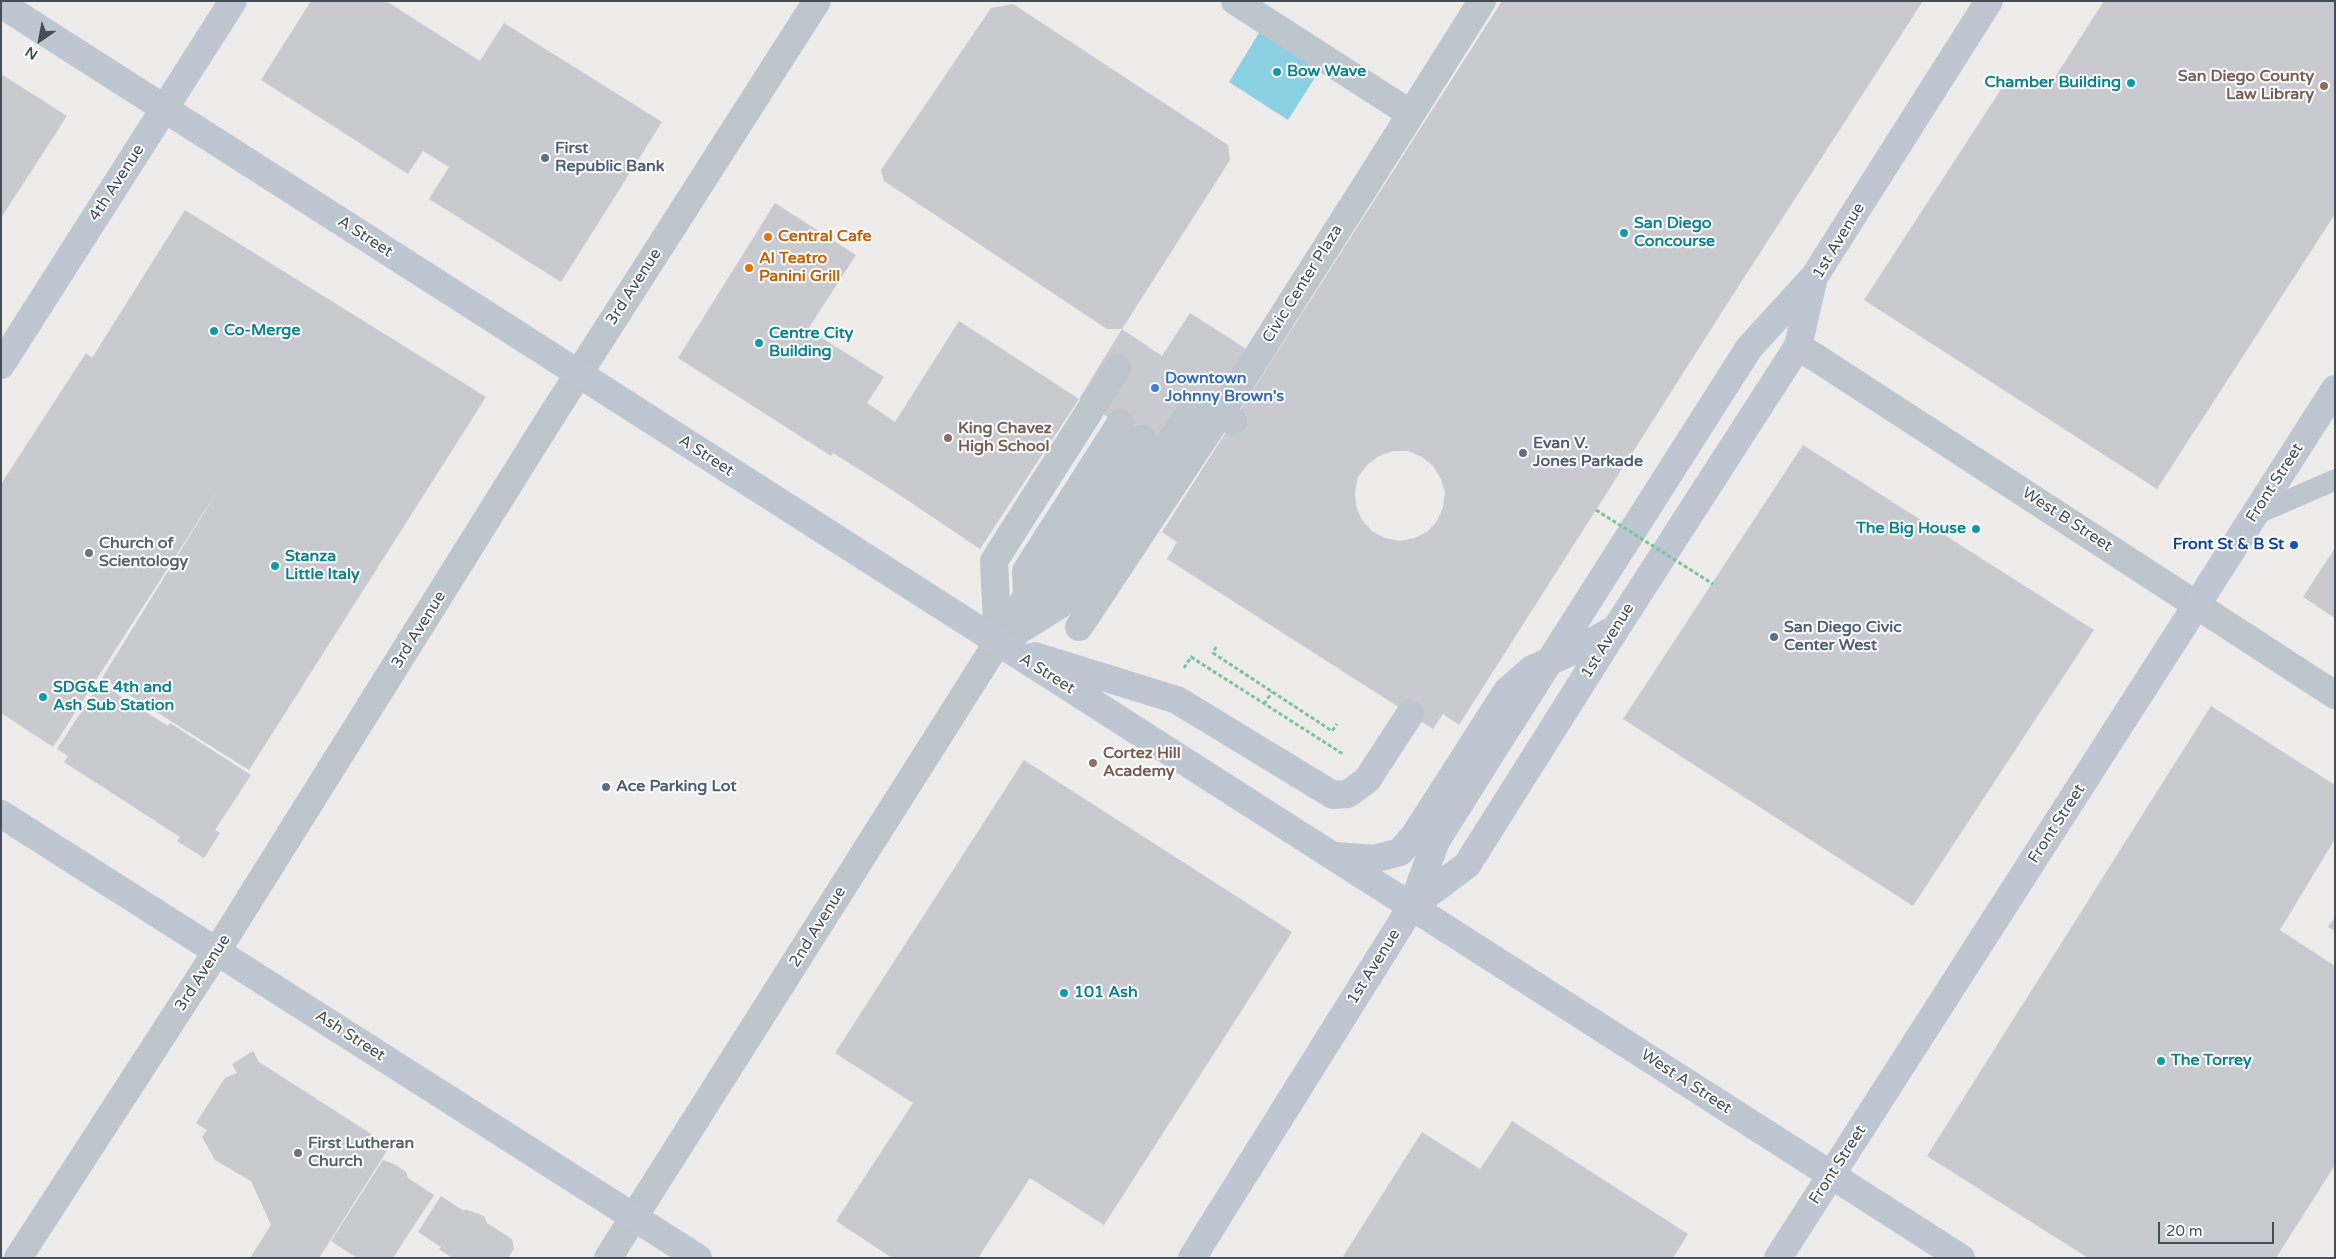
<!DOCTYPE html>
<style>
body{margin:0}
#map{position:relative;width:2336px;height:1259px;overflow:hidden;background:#eeebeb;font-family:"Varela Round",sans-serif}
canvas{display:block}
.frame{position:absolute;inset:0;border:2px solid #454e57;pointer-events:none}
.north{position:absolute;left:15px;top:15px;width:50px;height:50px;-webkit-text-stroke:4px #fff;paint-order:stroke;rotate:213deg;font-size:14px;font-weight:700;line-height:20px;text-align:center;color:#454e57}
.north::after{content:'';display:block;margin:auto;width:18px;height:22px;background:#454e57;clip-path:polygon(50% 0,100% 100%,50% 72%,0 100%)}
.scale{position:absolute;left:2158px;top:1222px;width:116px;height:22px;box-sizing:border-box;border:2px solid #454e57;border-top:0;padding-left:6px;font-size:15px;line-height:18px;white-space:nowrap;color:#454e57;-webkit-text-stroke:4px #fff;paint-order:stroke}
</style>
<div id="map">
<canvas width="2336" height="1259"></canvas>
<div class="frame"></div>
<div class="north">N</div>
<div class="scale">20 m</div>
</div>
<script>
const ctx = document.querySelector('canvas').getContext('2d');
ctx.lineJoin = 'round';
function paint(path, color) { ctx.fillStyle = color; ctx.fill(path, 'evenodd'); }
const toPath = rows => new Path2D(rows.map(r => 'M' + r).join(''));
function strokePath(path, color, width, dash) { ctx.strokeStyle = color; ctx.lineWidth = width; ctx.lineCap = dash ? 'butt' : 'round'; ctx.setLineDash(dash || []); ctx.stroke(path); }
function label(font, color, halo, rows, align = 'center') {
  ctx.font = font + ' "Varela Round",sans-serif'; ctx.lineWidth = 4; ctx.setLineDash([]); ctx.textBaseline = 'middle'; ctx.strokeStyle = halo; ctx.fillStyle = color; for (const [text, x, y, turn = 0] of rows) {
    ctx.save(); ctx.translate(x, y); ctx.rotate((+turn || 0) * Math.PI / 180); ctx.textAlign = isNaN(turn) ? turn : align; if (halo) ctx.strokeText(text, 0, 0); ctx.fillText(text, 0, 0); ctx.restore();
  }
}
paint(toPath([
 [1265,23,1325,62,1288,120,1229,82]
]), '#8cd0e3');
paint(toPath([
 [311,1,386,1,480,61,504,23,662,122,561,282,429,199,449,167,423,151,408,174,261,80],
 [1502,1,1923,1,1736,290,1459,725,1443,714,1433,729,1167,559,1177,542,1162,532],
 [1393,451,1408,451,1422,457,1433,466,1441,479,1445,492,1443,507,1437,521,1427,532,1414,538,1400,541,1385,538,1372,531,1362,520,1356,506,1355,492,1358,477,1367,465,1379,456],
 [2104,1,2335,1,2335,214,2157,489,1864,300,2007,80,2023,90,2032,77,2048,88],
 [1013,4,1228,145,1230,160,1122,329,1162,356,1190,313,1248,350,1177,461,1079,399,1122,329,1107,329,884,181,881,170,991,8],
 [1,74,67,116,1,218],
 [775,203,856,255,808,329,884,377,867,403,895,422,959,321,1079,399,980,549,892,490,833,453,831,456,678,358],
 [185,210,486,397,249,770,102,678,220,487,53,747,1,713,1,484,86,353,92,358],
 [1803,445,2094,630,1913,906,1623,719],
 [2335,548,2335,618,2303,597],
 [100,683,168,726,170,723,251,775,215,830,220,833,204,858,177,841,180,837,64,762,68,756,57,749],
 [2211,706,2335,785,2335,839,2280,930,2335,966,2335,1165,2276,1258,2088,1258,1927,1156],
 [1024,760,1292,932,1104,1225,1030,1178,978,1258,892,1258,836,1221,913,1103,835,1053],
 [2335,917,2335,931,2328,927],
 [253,1051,259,1062,390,1146,319,1258,250,1258,271,1225,251,1181,215,1160,202,1137,207,1130,196,1123,225,1078,237,1073,232,1064],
 [1512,1121,1688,1234,1673,1258,1342,1258,1422,1132,1480,1169],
 [383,1160,396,1165,406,1172,408,1178,434,1195,393,1258,357,1258,331,1241],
 [441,1196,464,1211,465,1209,484,1216,487,1223,512,1239,514,1249,508,1258,452,1258,439,1249,441,1247,418,1232]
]), '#c8cad0');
strokePath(toPath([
 [1216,647,1213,653,1332,731,1337,724],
 [1184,668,1191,657,1343,754],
 [1264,704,1272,692]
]), '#77c49f', 3, [4, 2.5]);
strokePath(toPath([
 [2254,515,2335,480]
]), '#bdc5cd', 21);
strokePath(toPath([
 [1411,114,1482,1],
 [1079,627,1241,382,1411,114,1235,1]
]), '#bdc5cd', 28);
strokePath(toPath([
 [1798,346,2335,695],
 [1027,596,1026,571,1120,424],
 [1027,596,1047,586,1142,439],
 [1002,641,1066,601,1190,412],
 [998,643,994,561,1117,368],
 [18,1258,217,951,549,420,817,1],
 [608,1258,1027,596]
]), '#bdc5cd', 28);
strokePath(toPath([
 [1,4,1961,1258],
 [1,365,233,1],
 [1574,623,1749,348,1813,278],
 [1035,656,1177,700,1333,795,1348,794,1367,780,1410,714],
 [1,814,698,1258],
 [1336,856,1374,859,1400,852,1414,836,1507,691,1532,669,1585,646,1613,630],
 [1412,906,1436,841,1488,758],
 [1192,1258,1412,906,1467,865,1615,630,1798,346,1814,277,1989,1],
 [1778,1258,2335,389]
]), '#bdc6d1', 28);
strokePath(toPath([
 [1596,510,1713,584]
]), '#77c49f', 3, [4, 2.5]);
strokePath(toPath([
 [1190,412,1213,412,1233,421]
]), '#bdc5cd', 28);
strokePath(toPath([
 [1488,758,1574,623]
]), '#bdc6d1', 28);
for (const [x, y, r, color] of [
 [1277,72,5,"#0f9aa8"],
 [2131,83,5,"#0f9aa8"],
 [2324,86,5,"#8d6e63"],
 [545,158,5,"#5c6f8a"],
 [1624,233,5,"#0f9aa8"],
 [768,237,5,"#e8710a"],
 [749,268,5,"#e8710a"],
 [214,331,5,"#0f9aa8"],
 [759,343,5,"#0f9aa8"],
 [1155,388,5,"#3f7fe0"],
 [948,438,5,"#8d6e63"],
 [1523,453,5,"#5c6f8a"],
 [1976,529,5,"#0f9aa8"],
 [2294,545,5,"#1a4fb4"],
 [89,553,5,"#6b7280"],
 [275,566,5,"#0f9aa8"],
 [1774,637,5,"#5c6f8a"],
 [43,697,5,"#0f9aa8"],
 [1093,763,5,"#8d6e63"],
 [606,787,5,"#5c6f8a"],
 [1064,993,5,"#0f9aa8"],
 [2161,1061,5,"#0f9aa8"],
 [298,1153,5,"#6b7280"]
]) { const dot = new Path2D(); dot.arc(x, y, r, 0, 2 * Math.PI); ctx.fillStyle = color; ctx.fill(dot); strokePath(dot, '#fff', 2); }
label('bold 16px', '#0d838f', '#fff', [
 ["Bow Wave",1287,72],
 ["Chamber Building",2121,83,"right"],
 ["San Diego",1634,224],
 ["Concourse",1634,242],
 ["Co-Merge",224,331],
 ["Centre City",769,334],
 ["Building",769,352],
 ["The Big House",1966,529,"right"],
 ["Stanza",285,557],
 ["Little Italy",285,575],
 ["SDG&E 4th and",53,688],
 ["Ash Sub Station",53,706],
 ["101 Ash",1074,993],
 ["The Torrey",2171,1061]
], 'left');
label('bold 16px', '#785e54', '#fff', [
 ["San Diego County",2314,77,"right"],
 ["Law Library",2314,95,"right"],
 ["King Chavez",958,429],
 ["High School",958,447],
 ["Cortez Hill",1103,754],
 ["Academy",1103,772]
], 'left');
label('bold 16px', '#4e5e75', '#fff', [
 ["First",555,149],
 ["Republic Bank",555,167],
 ["Evan V.",1533,444],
 ["Jones Parkade",1533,462],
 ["San Diego Civic",1784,628],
 ["Center West",1784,646],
 ["Ace Parking Lot",616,787]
], 'left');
label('16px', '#454e57', '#fff', [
 ["4th Avenue",117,183,-57],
 ["A Street",365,237,33],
 ["1st Avenue",1839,241,-59],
 ["Civic Center Plaza",1303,284,-58],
 ["3rd Avenue",634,287,-57],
 ["A Street",706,456,33],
 ["Front Street",2275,483,-57],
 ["West B Street",2067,520,33],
 ["3rd Avenue",419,630,-58],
 ["1st Avenue",1608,641,-58],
 ["A Street",1047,674,32],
 ["Front Street",2057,824,-57],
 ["2nd Avenue",818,927,-58],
 ["1st Avenue",1374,967,-58],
 ["3rd Avenue",203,973,-57],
 ["Ash Street",350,1036,33],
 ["West A Street",1686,1082,33],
 ["Front Street",1838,1165,-57]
]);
label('bold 16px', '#c56008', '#fff', [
 ["Central Cafe",778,237],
 ["Al Teatro",759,259],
 ["Panini Grill",759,277]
], 'left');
label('bold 16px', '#366cbe', '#fff', [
 ["Downtown",1165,379],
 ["Johnny Brown's",1165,397]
], 'left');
label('bold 16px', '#5b616d', '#fff', [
 ["Church of",99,544],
 ["Scientology",99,562],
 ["First Lutheran",308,1144],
 ["Church",308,1162]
], 'left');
label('bold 16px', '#164399', '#fff', [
 ["Front St & B St",2284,545]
], 'right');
</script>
